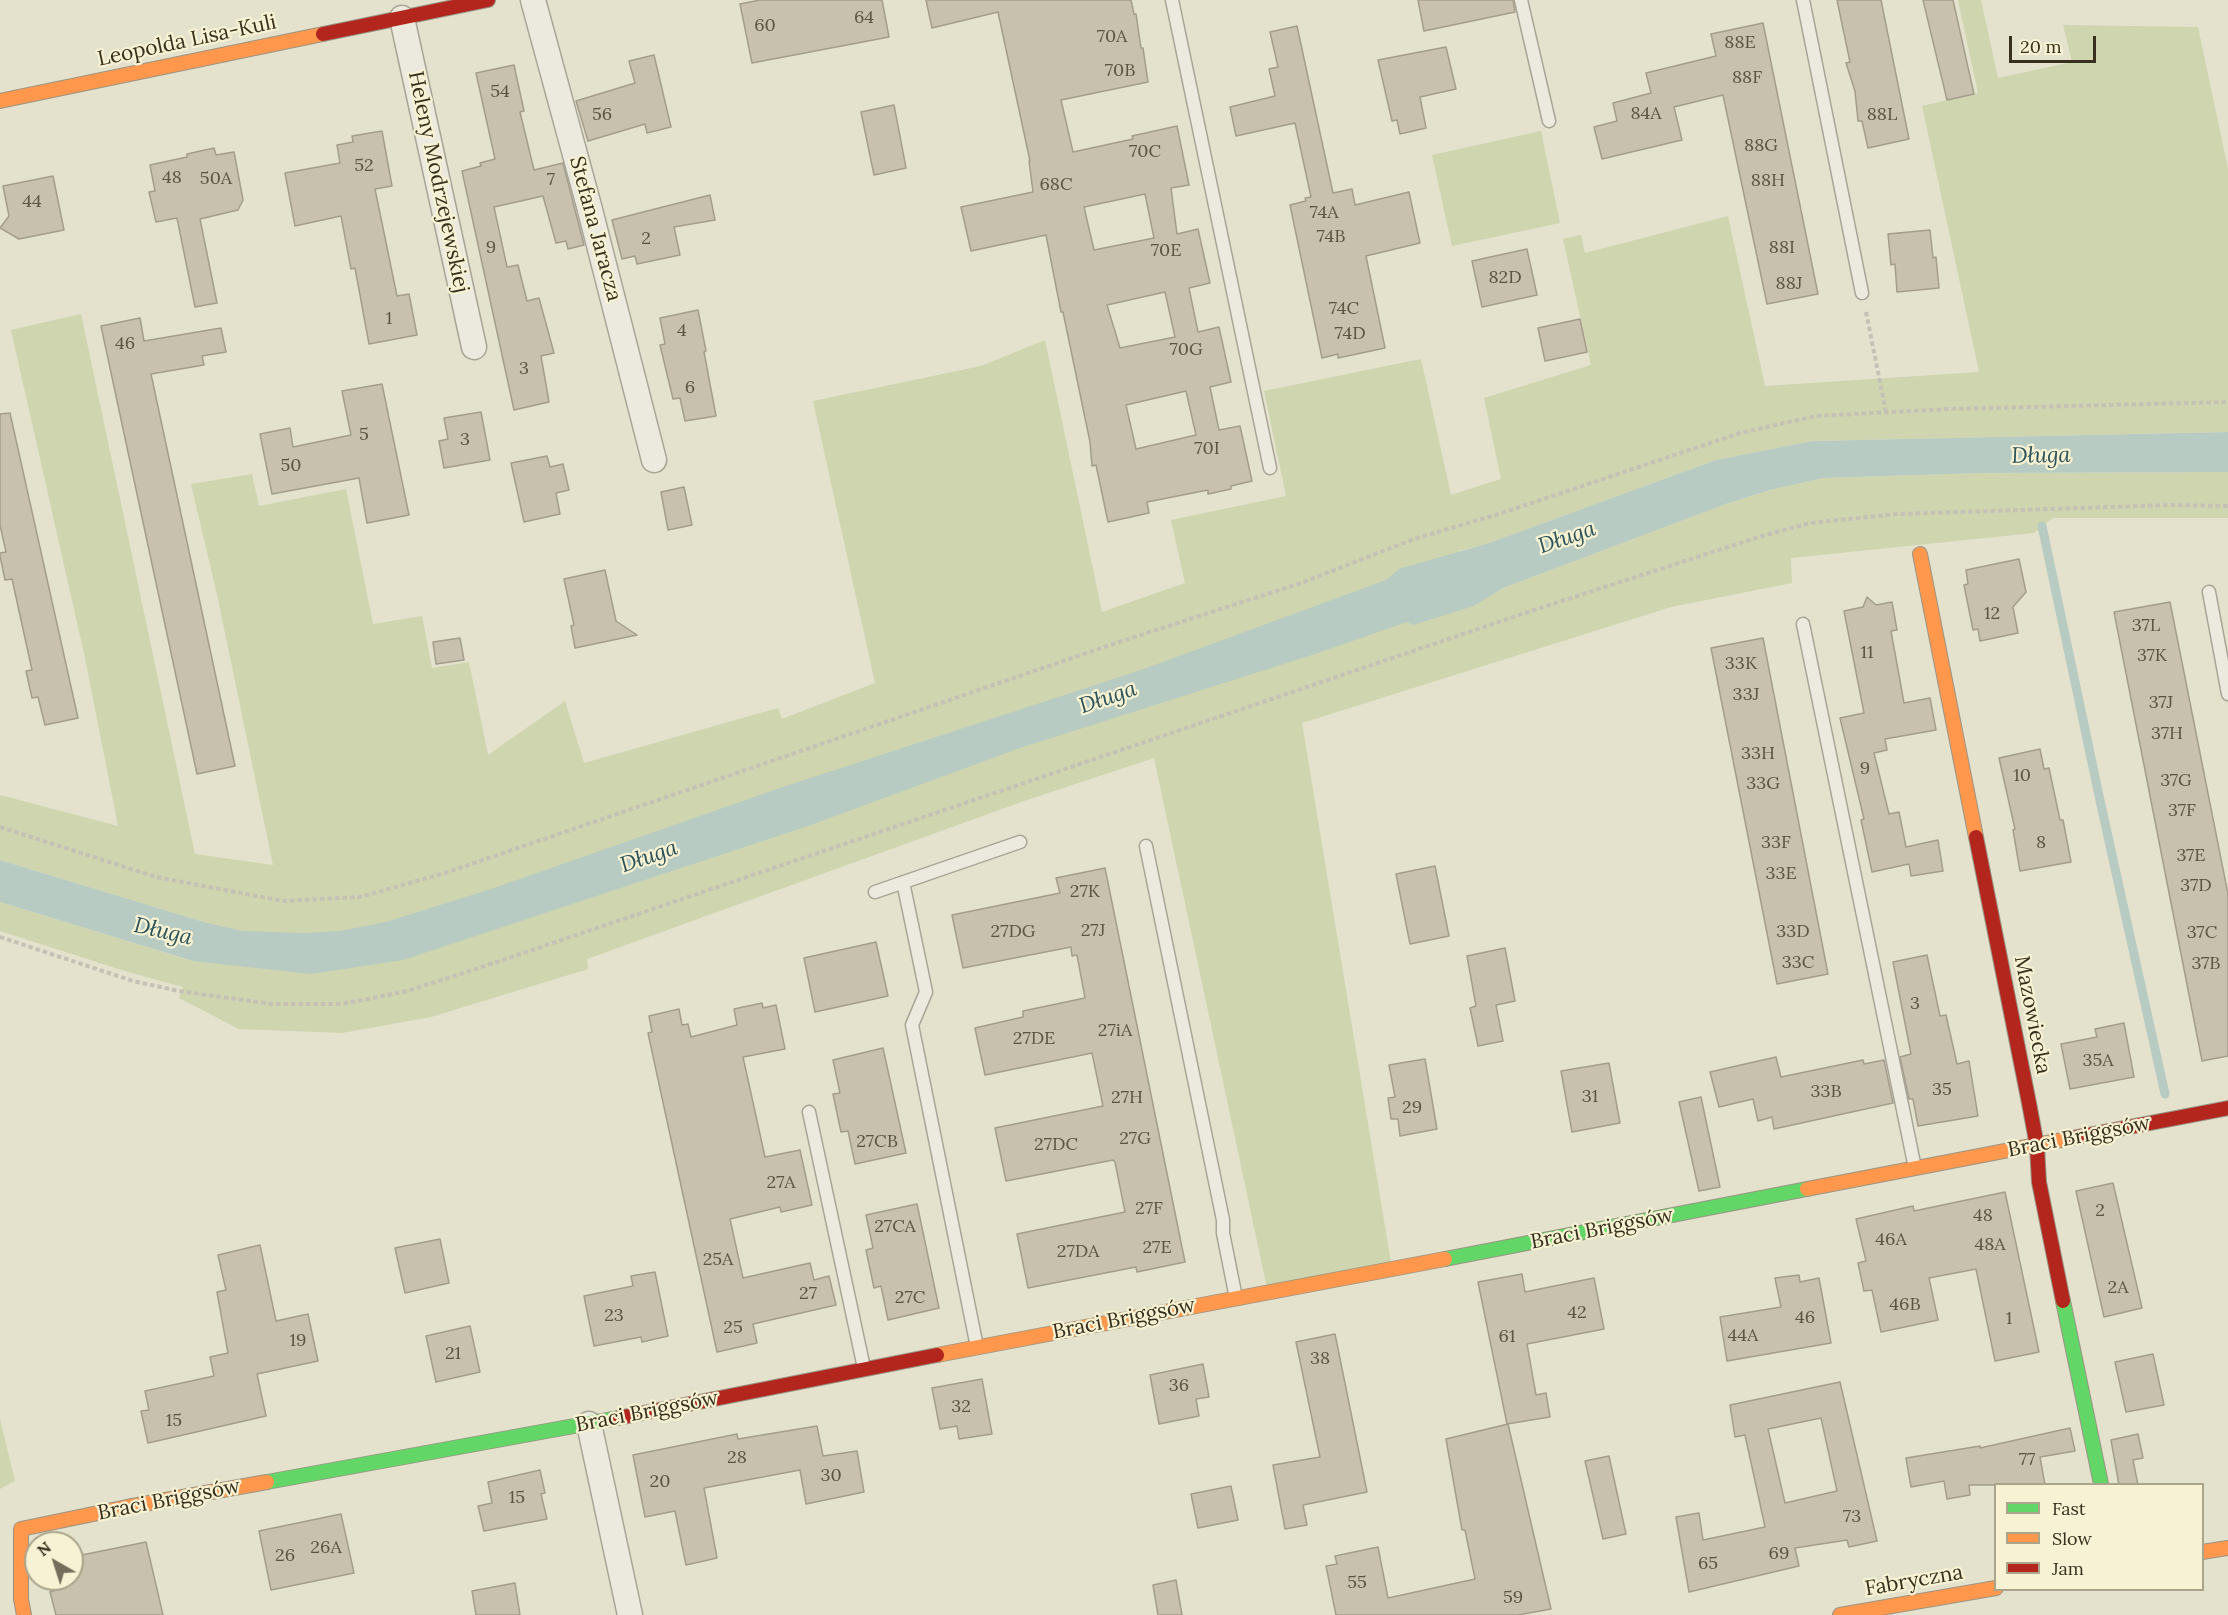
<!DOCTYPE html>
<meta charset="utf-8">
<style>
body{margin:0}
#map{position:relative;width:2228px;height:1615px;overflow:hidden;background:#e4e1cd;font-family:Lora,serif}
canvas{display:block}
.legend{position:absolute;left:1994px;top:1483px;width:210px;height:108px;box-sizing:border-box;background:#f6f2d3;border:2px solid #aaa48b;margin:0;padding:8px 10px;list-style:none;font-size:18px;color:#38301e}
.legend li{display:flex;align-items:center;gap:12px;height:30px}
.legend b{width:30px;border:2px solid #aaa48b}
.north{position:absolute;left:24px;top:1531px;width:60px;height:60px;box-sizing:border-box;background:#f6f2d3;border:2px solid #aaa48b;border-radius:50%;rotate:321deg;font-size:16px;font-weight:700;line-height:24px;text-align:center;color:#38301e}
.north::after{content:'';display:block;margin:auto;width:21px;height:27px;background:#746e5b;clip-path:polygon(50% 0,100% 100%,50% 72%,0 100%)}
.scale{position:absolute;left:2009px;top:36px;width:87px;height:27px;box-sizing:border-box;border:3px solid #38301e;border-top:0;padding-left:8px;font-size:18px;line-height:21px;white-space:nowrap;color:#38301e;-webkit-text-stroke:4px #f6f2d3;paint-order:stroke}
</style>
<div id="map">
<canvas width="2228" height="1615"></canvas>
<ul class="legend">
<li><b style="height:8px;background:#63d668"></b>Fast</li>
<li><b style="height:8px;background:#ff974d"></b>Slow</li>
<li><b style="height:8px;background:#b3261e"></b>Jam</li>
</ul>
<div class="north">N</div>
<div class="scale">20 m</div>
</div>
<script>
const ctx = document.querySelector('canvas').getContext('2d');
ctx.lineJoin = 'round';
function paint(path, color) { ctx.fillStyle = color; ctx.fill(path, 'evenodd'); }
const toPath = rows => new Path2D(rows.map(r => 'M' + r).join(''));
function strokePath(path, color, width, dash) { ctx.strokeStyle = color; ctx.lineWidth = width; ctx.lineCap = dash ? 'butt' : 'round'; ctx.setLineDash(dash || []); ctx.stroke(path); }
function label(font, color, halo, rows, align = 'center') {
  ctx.font = font + ' Lora,serif'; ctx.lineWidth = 4.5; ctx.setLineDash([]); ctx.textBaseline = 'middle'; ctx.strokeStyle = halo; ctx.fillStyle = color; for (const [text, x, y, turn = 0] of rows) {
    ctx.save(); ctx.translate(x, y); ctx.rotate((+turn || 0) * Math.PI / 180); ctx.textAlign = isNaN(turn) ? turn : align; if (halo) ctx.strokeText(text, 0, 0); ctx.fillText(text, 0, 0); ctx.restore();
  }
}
paint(toPath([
 [1958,0,1981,0,1998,78,2072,62,2063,25,2198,27,2228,169,2228,432,1813,441,1716,460,1489,543,1459,551,1474,606,1503,588,1726,504,1770,490,1823,478,1982,473,2228,472,2228,518,2053,518,2034,533,1791,558,1792,583,1671,607,1302,723,1391,1263,1267,1288,1154,758,1024,801,587,959,588,969,431,1017,342,1033,239,1029,179,998,183,987,128,972,0,931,0,902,192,961,207,923,0,860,0,795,118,826,85,658,11,330,81,314,195,854,273,865,218,599,191,484,252,474,259,506,346,489,373,624,422,616,432,668,469,662,488,755,565,701,584,763,778,708,782,719,875,683,813,401,981,366,1045,340,1102,612,1185,583,1171,520,1286,496,1264,391,1421,359,1451,495,1501,479,1484,398,1591,365,1563,239,1581,235,1585,253,1728,216,1765,386,1979,372,1922,106,1978,93],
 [1541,131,1560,223,1452,246,1432,155],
 [0,1419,15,1481,0,1489]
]), '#ced5af');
paint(toPath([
 [2228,432,2228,472,1982,473,1823,478,1770,490,1726,504,1503,588,1474,606,1413,625,1407,622,1315,654,1020,748,808,826,403,960,311,974,193,961,0,902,0,860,207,923,242,931,304,933,340,931,386,922,494,888,780,788,1141,670,1386,580,1399,569,1489,543,1716,460,1813,441]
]), '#b8cbc2');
strokePath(toPath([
 [2042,526,2101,805,2165,1094]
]), '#b8cbc2', 9);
const building = toPath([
 [760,0,882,0,889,37,752,63,740,4,760,0],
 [926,0,1131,0,1134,14,1136,14,1141,48,1143,48,1148,82,1061,100,1073,152,1133,139,1132,136,1177,126,1189,185,1171,188,1177,234,1198,229,1210,283,1189,288,1198,332,1219,327,1231,382,1210,387,1219,430,1240,426,1252,481,1231,486,1231,489,1208,494,1208,490,1147,502,1149,513,1108,522,1096,465,1092,466,1090,442,1063,312,1061,312,1046,235,971,251,961,207,1033,192,1029,161,1030,161,998,12,932,28,926,0],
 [1145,194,1154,238,1094,250,1084,207,1145,194],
 [1165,292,1175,337,1120,348,1107,305,1165,292],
 [1186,391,1196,435,1136,449,1126,405,1186,391],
 [1418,0,1513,0,1515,12,1424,31,1418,0],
 [1837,0,1881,0,1909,139,1868,148,1862,121,1858,121,1855,91,1846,63,1850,62,1837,0],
 [1923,0,1953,0,1974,94,1947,100,1923,0],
 [1763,23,1818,294,1767,304,1723,95,1674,107,1682,140,1602,159,1594,127,1617,121,1613,103,1651,93,1646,73,1716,56,1711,34,1763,23],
 [1297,26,1333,193,1352,189,1355,205,1409,192,1420,243,1366,256,1385,348,1338,358,1338,354,1322,358,1290,205,1306,201,1305,198,1311,197,1295,123,1236,136,1230,107,1275,96,1269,69,1278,67,1270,32,1297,26],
 [1446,47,1456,89,1420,97,1426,128,1400,134,1397,120,1392,121,1378,60,1446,47],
 [654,55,671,127,647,133,645,124,588,141,576,101,635,83,629,61,654,55],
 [514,65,524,111,520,112,534,170,563,163,584,245,568,249,566,241,556,243,543,196,494,207,507,267,518,265,527,301,539,298,554,353,541,356,549,402,514,410,462,171,481,166,480,163,495,159,476,73,514,65],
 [894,105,906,168,874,175,861,112,894,105],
 [382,131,392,186,375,189,397,296,409,294,417,335,369,344,355,268,351,269,341,216,295,226,285,173,340,163,337,145,353,142,352,136,382,131],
 [214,148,216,155,234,152,243,200,238,210,200,219,217,303,195,307,177,218,156,222,149,192,155,191,150,165,187,157,187,154,214,148],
 [53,176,64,230,19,239,0,228,9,216,3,186,53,176],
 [710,195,715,220,674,227,680,255,637,264,635,256,622,259,612,220,710,195],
 [1930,230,1933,258,1936,257,1939,288,1897,292,1895,264,1891,265,1888,234,1930,230],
 [1527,249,1537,295,1482,307,1472,261,1527,249],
 [698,310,706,351,704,352,716,416,685,421,680,398,673,399,660,345,665,344,660,318,698,310],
 [140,318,144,341,221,328,226,352,202,356,204,365,151,374,235,766,197,774,101,326,140,318],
 [1580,319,1587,352,1545,361,1538,328,1580,319],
 [382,384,409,515,367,523,359,478,272,494,260,434,290,428,293,447,351,435,342,391,382,384],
 [481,412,490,460,444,468,439,441,448,439,444,418,481,412],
 [10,413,78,718,45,725,38,697,32,698,26,671,32,670,12,579,5,580,0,556,0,553,6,552,0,525,0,414,10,413],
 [547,456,550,467,563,464,569,490,556,493,560,514,524,522,511,463,547,456],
 [684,487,692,525,668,530,661,492,684,487],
 [2019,559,2026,592,2013,607,2018,633,1980,641,1978,629,1973,630,1964,585,1968,584,1966,570,2019,559],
 [605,570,616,621,637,635,575,648,571,626,574,625,564,579,605,570],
 [1867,597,1876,605,1892,602,1897,630,1891,631,1904,703,1930,698,1936,730,1885,739,1887,750,1874,753,1889,814,1899,812,1906,847,1938,840,1943,871,1911,876,1909,864,1872,872,1861,820,1864,819,1840,718,1864,713,1844,611,1863,607,1867,597],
 [2170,602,2228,894,2228,1056,2202,1061,2114,612,2170,602],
 [460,638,464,660,436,664,433,642,460,638],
 [1763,638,1828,974,1777,984,1711,648,1763,638],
 [2040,749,2044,769,2049,768,2060,820,2063,820,2071,862,2020,871,2013,830,2015,829,1999,758,2040,749],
 [1435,866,1449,936,1410,944,1396,874,1435,866],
 [1105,868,1185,1262,1137,1272,1136,1267,1028,1288,1017,1234,1125,1212,1115,1162,1113,1160,1006,1181,995,1128,1103,1106,1092,1053,985,1075,975,1028,1023,1017,1023,1011,1085,998,1077,955,1072,956,1071,947,963,968,952,915,1060,893,1056,878,1105,868],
 [876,942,888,996,815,1012,804,958,876,942],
 [1505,948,1515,1001,1496,1005,1503,1041,1478,1046,1470,1008,1476,1006,1467,956,1505,948],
 [1927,955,1940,1016,1946,1015,1957,1064,1969,1061,1978,1116,1918,1126,1913,1099,1909,1099,1900,1057,1911,1054,1893,962,1927,955],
 [762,1003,763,1008,776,1005,785,1049,743,1057,765,1157,800,1150,812,1205,781,1212,780,1207,730,1219,743,1278,810,1263,814,1280,829,1276,836,1305,753,1324,757,1343,717,1352,648,1033,652,1032,649,1016,679,1009,682,1025,688,1024,691,1037,737,1025,734,1009,762,1003],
 [2124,1023,2134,1077,2070,1089,2061,1044,2097,1037,2095,1029,2124,1023],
 [883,1048,906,1153,855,1164,848,1131,841,1132,833,1094,840,1093,833,1060,883,1048],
 [1776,1057,1781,1077,1863,1060,1864,1064,1884,1060,1893,1103,1774,1129,1772,1117,1758,1121,1753,1099,1719,1107,1710,1072,1776,1057],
 [1425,1059,1437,1129,1400,1136,1398,1119,1391,1119,1388,1098,1395,1097,1389,1065,1425,1059],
 [1609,1063,1620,1123,1572,1132,1561,1071,1609,1063],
 [1701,1097,1720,1187,1699,1191,1679,1102,1701,1097],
 [2113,1183,2142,1308,2104,1317,2076,1191,2113,1183],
 [2005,1192,2039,1352,1995,1361,1976,1269,1929,1278,1938,1320,1881,1332,1872,1290,1864,1291,1858,1263,1866,1261,1856,1219,1913,1206,1914,1211,2005,1192],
 [917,1204,939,1308,888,1320,881,1286,874,1288,866,1250,873,1248,866,1215,917,1204],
 [440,1239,449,1283,405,1293,395,1248,440,1239],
 [260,1245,276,1321,308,1314,318,1361,257,1374,266,1416,148,1443,141,1411,149,1410,145,1391,214,1376,210,1357,228,1353,217,1292,226,1290,218,1255,260,1245],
 [655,1272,668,1336,642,1342,641,1337,594,1346,584,1296,633,1286,631,1276,655,1272],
 [1522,1274,1525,1292,1594,1278,1604,1329,1527,1344,1536,1395,1546,1393,1550,1417,1507,1424,1478,1282,1522,1274],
 [1799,1275,1800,1282,1819,1278,1831,1343,1727,1361,1720,1317,1781,1307,1775,1278,1799,1275],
 [470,1326,480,1372,436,1382,426,1336,470,1326],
 [1335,1334,1367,1492,1303,1505,1307,1525,1285,1529,1273,1465,1320,1457,1296,1342,1335,1334],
 [2153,1354,2164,1405,2126,1412,2115,1362,2153,1354],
 [1203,1364,1209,1397,1196,1399,1199,1416,1159,1424,1150,1375,1203,1364],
 [982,1379,992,1434,959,1439,957,1426,940,1429,932,1388,982,1379],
 [1840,1382,1877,1541,1849,1547,1847,1540,1795,1548,1799,1566,1689,1592,1676,1517,1699,1513,1703,1540,1765,1527,1745,1435,1735,1437,1730,1405,1840,1382],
 [1821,1418,1837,1491,1785,1503,1768,1429,1821,1418],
 [1508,1424,1551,1609,1518,1615,1336,1615,1326,1566,1337,1564,1335,1556,1378,1547,1388,1598,1475,1579,1465,1530,1462,1530,1446,1439,1508,1424],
 [817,1426,823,1456,857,1451,864,1492,806,1504,800,1470,704,1488,717,1558,686,1565,675,1511,645,1517,633,1455,737,1434,738,1439,817,1426],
 [2070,1428,2075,1451,2040,1457,2045,1485,1969,1485,1970,1495,1947,1499,1944,1481,1911,1487,1906,1458,1980,1446,1980,1448,2070,1428],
 [2138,1434,2143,1458,2133,1460,2138,1485,2119,1485,2111,1440,2138,1434],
 [1609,1456,1626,1534,1603,1539,1585,1461,1609,1456],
 [540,1470,545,1493,541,1494,547,1519,484,1531,478,1506,492,1503,488,1482,540,1470],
 [1231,1486,1238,1520,1198,1528,1191,1494,1231,1486],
 [341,1514,354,1573,271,1590,259,1531,341,1514],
 [146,1542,163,1615,56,1615,50,1592,54,1591,52,1579,72,1579,72,1557,146,1542],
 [1176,1580,1182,1615,1158,1615,1153,1585,1176,1580],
 [515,1583,520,1615,476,1615,472,1591,515,1583]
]);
paint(building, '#c8c1ae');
strokePath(building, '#a49d8c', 1.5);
const lane = toPath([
 [1172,0,1270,468],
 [1521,0,1549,121],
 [1803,0,1862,293],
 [2209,592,2228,694],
 [1803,624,1915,1168],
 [1146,846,1223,1220,1223,1233,1236,1298],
 [903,882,926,992,912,1025,977,1347],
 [875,892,1020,842],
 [809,1112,864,1368]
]);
const street = toPath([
 [533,0,589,206,654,460],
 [402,18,474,347],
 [589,1424,630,1615]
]);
const fast = toPath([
 [1445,1259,1807,1189],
 [2063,1301,2101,1484],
 [267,1482,618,1418]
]);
const slow = toPath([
 [0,101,323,34],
 [1920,554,1976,837],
 [1807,1189,2072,1138],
 [937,1355,1445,1259],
 [2202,1552,2228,1548],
 [24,1615,21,1599,21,1529,127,1507,267,1482],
 [1840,1615,1996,1588]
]);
const jam = toPath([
 [323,34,488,0],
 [1976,837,2029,1103,2037,1146,2039,1182,2063,1301],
 [2072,1138,2228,1108],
 [618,1418,937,1355]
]);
strokePath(lane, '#a9a596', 15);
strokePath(street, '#a9a596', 27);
strokePath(fast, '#999586', 16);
strokePath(slow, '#999586', 16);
strokePath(jam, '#999586', 16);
strokePath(toPath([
 [1866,312,1886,412],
 [0,827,156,877,283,901,360,897,445,873,1110,645,1301,583,1414,539,1499,514,1740,433,1816,416,1950,409,2228,402],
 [0,937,133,981,179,991,272,1004,338,1004,358,1001,407,991,476,969,1525,613,1762,536,1810,523,1897,514,2168,505,2228,506]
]), '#c5c2b5', 4, [4.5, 3]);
strokePath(lane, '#eceade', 12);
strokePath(street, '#eceade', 24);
strokePath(fast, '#63d668', 14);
strokePath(slow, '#ff974d', 14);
strokePath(jam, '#b3261e', 14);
label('18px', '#5c5442', null, [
 ["64",864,18],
 ["60",765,26],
 ["70A",1112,37],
 ["88E",1740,43],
 ["70B",1120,71],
 ["88F",1747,78],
 ["54",500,92],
 ["84A",1646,114],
 ["56",602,115],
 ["88L",1882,115],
 ["88G",1761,146],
 ["70C",1145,152],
 ["52",364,166],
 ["48",172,178],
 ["50A",216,179],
 ["7",551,180],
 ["88H",1768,181],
 ["68C",1056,185],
 ["44",32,202],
 ["74A",1324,213],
 ["74B",1331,237],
 ["2",646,239],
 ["9",491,248],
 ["88I",1782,248],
 ["70E",1166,251],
 ["82D",1505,278],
 ["88J",1789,284],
 ["74C",1344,309],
 ["1",389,319],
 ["4",682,331],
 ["74D",1350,334],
 ["46",125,344],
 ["70G",1186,350],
 ["3",524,369],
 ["6",690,388],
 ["5",364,435],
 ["3",465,440],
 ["70I",1207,449],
 ["50",291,466],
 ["12",1992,614],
 ["37L",2146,626],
 ["11",1867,653],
 ["37K",2152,656],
 ["33K",1741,664],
 ["33J",1746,695],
 ["37J",2161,703],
 ["37H",2167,734],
 ["33H",1758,754],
 ["9",1865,769],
 ["10",2022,776],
 ["37G",2176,781],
 ["33G",1763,784],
 ["37F",2182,811],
 ["33F",1776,843],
 ["8",2041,843],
 ["37E",2191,856],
 ["33E",1781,874],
 ["37D",2196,886],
 ["27K",1085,892],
 ["27J",1093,931],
 ["27DG",1013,932],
 ["33D",1793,932],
 ["37C",2202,933],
 ["33C",1798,963],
 ["37B",2206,964],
 ["3",1915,1004],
 ["27iA",1115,1031],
 ["27DE",1034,1039],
 ["35A",2098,1061],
 ["35",1942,1090],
 ["33B",1826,1092],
 ["31",1590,1097],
 ["27H",1127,1098],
 ["29",1412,1108],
 ["27G",1135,1139],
 ["27CB",877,1142],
 ["27DC",1056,1145],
 ["27A",781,1183],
 ["27F",1149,1209],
 ["2",2100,1211],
 ["48",1983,1216],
 ["27CA",895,1227],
 ["46A",1891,1240],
 ["48A",1990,1245],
 ["27E",1157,1248],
 ["27DA",1078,1252],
 ["25A",718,1260],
 ["2A",2118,1288],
 ["27",808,1294],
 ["27C",910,1298],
 ["46B",1905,1305],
 ["42",1577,1313],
 ["23",614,1316],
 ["46",1805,1318],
 ["1",2009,1319],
 ["25",733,1328],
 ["44A",1743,1336],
 ["61",1507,1337],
 ["19",298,1341],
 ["21",453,1354],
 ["38",1320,1359],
 ["36",1179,1386],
 ["32",961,1407],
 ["15",174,1421],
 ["28",737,1458],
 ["77",2027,1460],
 ["30",831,1476],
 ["20",660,1482],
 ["15",517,1498],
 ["73",1852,1517],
 ["26A",326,1548],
 ["69",1779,1554],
 ["26",285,1556],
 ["65",1708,1564],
 ["55",1357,1583],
 ["59",1513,1598]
]);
label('21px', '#38301e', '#f6f2d3', [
 ["Leopolda Lisa-Kuli",187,41,-12],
 ["Heleny Modrzejewskiej",438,182,78],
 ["Stefana Jaracza",595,229,75],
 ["Mazowiecka",2032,1015,79],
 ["Braci Briggsów",2079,1137,-11],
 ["Braci Briggsów",1602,1229,-11],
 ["Braci Briggsów",1124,1319,-11],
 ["Braci Briggsów",647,1412,-11],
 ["Braci Briggsów",169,1500,-11],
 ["Fabryczna",1914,1581,-10]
]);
label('italic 22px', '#2d5358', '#f6f2d3', [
 ["Długa",2041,456,-1],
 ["Długa",1567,538,-19],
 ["Długa",1108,698,-19],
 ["Długa",649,857,-19],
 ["Długa",163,932,13]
]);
</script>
